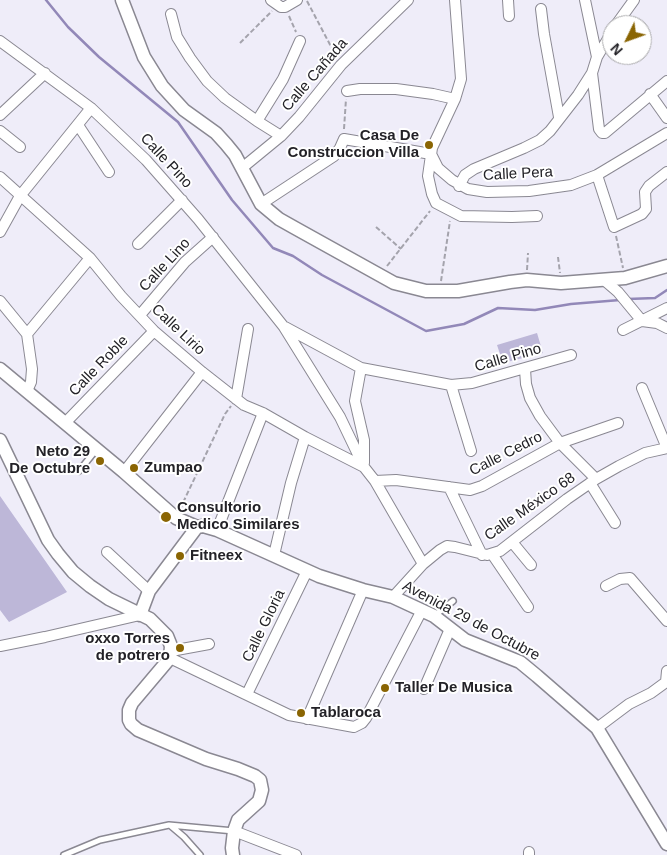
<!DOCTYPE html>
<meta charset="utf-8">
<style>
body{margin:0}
#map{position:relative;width:667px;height:855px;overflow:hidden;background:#efedf9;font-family:Helvetica,sans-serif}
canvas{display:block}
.north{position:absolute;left:602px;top:15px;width:50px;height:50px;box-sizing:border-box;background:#fff;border:1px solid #a7a7a9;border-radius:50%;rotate:228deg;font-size:14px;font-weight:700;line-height:20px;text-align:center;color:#232227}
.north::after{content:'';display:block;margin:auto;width:18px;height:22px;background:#8a6503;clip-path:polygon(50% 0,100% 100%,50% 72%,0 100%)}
</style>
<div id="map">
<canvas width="667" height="855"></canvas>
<div class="north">N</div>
</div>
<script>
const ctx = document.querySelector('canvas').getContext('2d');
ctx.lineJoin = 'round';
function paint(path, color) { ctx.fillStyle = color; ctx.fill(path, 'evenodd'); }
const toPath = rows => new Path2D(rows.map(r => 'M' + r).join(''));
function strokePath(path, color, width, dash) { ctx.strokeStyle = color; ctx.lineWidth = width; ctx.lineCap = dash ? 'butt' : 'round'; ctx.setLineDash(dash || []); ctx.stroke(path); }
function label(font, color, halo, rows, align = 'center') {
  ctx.font = font + ' Helvetica,sans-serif'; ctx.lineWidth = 4; ctx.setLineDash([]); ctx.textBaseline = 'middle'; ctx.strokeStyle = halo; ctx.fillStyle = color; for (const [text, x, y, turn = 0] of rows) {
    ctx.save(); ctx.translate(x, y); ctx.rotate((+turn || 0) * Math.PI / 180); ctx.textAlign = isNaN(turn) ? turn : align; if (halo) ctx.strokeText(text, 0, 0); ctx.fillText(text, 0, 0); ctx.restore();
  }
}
paint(toPath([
 [537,333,543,353,503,363,497,345],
 [0,496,67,592,9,622,0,610]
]), '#bdb7d8');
strokePath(toPath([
 [46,0,68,27,99,57,178,122,232,200,273,248,293,256,322,275,426,331,464,324,498,308,535,310,571,304,620,300],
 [628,299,655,298,667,290]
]), '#9288b8', 2.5);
const service = toPath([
 [79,471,96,450],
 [434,616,453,601],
 [171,826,184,837,200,855],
 [64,855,100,840,169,825,234,831]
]);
const minor = toPath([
 [271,0,281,7,285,7,297,0],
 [455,0,461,79,455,99,432,148,428,176,432,194,436,203,461,216,512,217,537,216],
 [508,0,509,16],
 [585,0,597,57],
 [541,9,544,34,559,117],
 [171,14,177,37,190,58,207,81,225,98,257,121,281,136],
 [616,25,634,0],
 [0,41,91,108,146,160,198,219,284,327,340,417,364,467,375,481,423,564],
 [592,73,599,129,602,133,605,133,667,81],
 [347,91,360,89,396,89,433,94,455,99],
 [650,94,667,118],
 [0,115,45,73],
 [257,121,283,79,300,41],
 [78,125,109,172],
 [0,131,20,147],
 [242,168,281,136,299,117,341,65,408,0],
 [597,175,614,227,642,214,646,209,645,192,649,186,667,172],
 [0,177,90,258,121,296,154,331,202,372,244,405,263,413,305,437,364,467],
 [459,186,465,175,474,169,524,148,540,140,550,131,578,95,592,73,597,57,612,32],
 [261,204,334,156,340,148,344,139,431,154,438,168,452,180,468,189,487,192,529,191,571,185,597,175,667,133],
 [0,232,20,196,91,108],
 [138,244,182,200],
 [604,280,618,292,642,321,657,323,667,328],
 [0,301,27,334,32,369,31,382,27,391],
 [140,315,185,262,213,237],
 [285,327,361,368,451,385,472,383,571,355],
 [623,330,667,308],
 [27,334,90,258],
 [361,368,355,401,364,440,364,463],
 [525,369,526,384,530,398,540,416,560,443,596,479],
 [451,385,471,451],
 [642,388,667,448],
 [236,399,248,329],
 [66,422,154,331],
 [124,472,202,372],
 [375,481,396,480,470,490,482,486,560,443,618,423],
 [590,483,615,523],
 [449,487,482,555],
 [217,530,263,413],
 [512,542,531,565],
 [107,552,149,591],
 [492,554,528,607],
 [274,555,291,483,305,437],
 [606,586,620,579,630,578,667,621],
 [393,597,423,564,440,550,447,546,455,547,487,555,500,551,567,499,596,479,619,466,645,453,667,448],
 [0,646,45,637,140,615],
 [171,651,209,644],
 [170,658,289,715,354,727,362,723,366,718,422,610],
 [666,682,667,671],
 [424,689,450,629],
 [247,694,307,571],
 [307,719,363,590],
 [597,728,629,704,651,693,666,682],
 [234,831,296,855],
 [529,855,529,852]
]);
const tertiary = toPath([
 [122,0,144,57,162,86,184,110,216,133,226,144,235,155,261,204,279,219,295,228,394,283,426,291,458,291,510,282,527,280,561,283,625,278,667,266],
 [0,369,124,472,176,518,197,527,203,526,217,530,319,576,363,590,393,597,434,616,465,640,520,662,537,676,597,728,667,844],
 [0,440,48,540,58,554,73,572,90,586,109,599,150,619,167,636,171,646,170,658,132,703,129,710,129,720,131,724,138,730,206,759,238,769,255,776,260,780,262,790,259,801,238,820,234,831,232,848,233,855],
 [140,615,149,591,197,527]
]);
strokePath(service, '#8a8892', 8);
strokePath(minor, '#8a8892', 12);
strokePath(tertiary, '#8a8892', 15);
strokePath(toPath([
 [307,1,336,56],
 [289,16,296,32],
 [240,43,272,11],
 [344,129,346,99],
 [376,227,401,249],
 [616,236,623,268],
 [558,257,560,273],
 [387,266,430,211],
 [527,270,528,253],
 [441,281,450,221],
 [180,509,225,414,231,406]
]), '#a4a3ac', 2, [5, 2.5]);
strokePath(service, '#fff', 5);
strokePath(minor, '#fff', 10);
strokePath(tertiary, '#fff', 12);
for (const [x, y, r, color] of [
 [429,145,5,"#8a6503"],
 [100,461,5,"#8a6503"],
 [134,468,5,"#8a6503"],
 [166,517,6,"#8a6503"],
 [180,556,5,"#8a6503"],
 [180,648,5,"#8a6503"],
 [385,688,5,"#8a6503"],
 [301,713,5,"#8a6503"]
]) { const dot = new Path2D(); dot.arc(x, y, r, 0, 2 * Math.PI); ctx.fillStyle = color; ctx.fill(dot); strokePath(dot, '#fff', 2); }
label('15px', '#232227', '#fff', [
 ["Calle Cañada",315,75,-49],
 ["Calle Pino",166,161,47],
 ["Calle Pera",518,174,-3],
 ["Calle Lino",165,265,-47],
 ["Calle Lirio",178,330,43],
 ["Calle Pino",508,358,-16],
 ["Calle Roble",99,366,-46],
 ["Calle Cedro",506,454,-27],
 ["Calle México 68",530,507,-35],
 ["Avenida 29 de Octubre",471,621,28],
 ["Calle Gloria",264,626,-64]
]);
label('bold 15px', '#232227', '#fff', [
 ["Casa De",419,136,"right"],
 ["Construccion Villa",419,153,"right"],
 ["Neto 29",90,452,"right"],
 ["De Octubre",90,469,"right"],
 ["Zumpao",144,468],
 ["Consultorio",177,508],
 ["Medico Similares",177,525],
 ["Fitneex",190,556],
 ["oxxo Torres",170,639,"right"],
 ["de potrero",170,656,"right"],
 ["Taller De Musica",395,688],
 ["Tablaroca",311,713]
], 'left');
</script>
